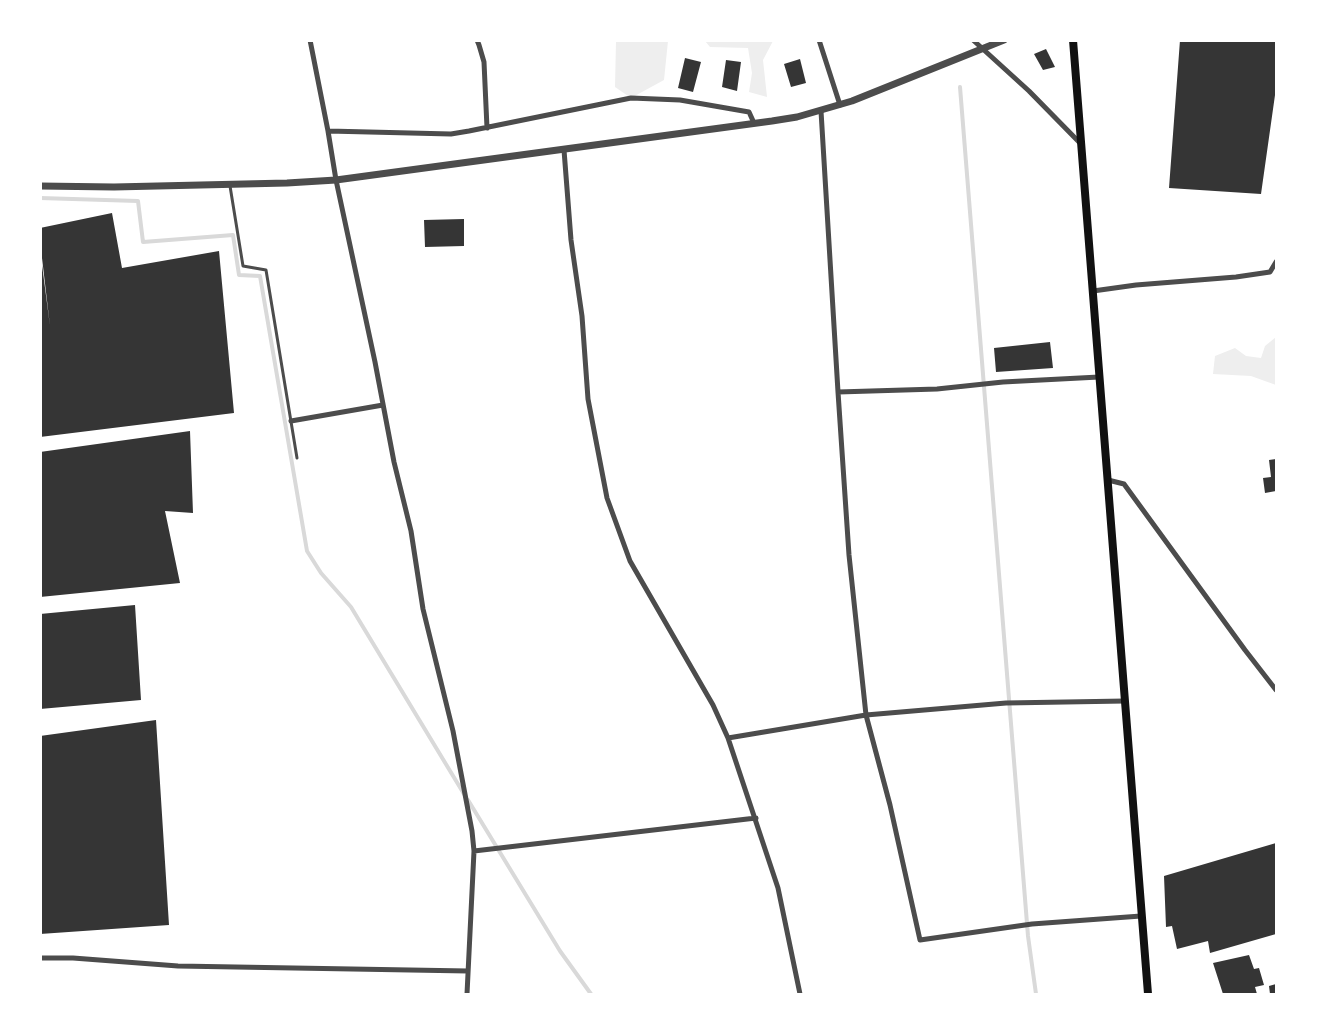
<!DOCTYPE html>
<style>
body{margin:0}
#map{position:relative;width:1317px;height:1035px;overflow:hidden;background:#fff;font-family:"Noto Serif",serif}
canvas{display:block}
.frame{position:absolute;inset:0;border:42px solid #fff;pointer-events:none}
</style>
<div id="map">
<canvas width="1317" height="1035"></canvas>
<div class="frame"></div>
</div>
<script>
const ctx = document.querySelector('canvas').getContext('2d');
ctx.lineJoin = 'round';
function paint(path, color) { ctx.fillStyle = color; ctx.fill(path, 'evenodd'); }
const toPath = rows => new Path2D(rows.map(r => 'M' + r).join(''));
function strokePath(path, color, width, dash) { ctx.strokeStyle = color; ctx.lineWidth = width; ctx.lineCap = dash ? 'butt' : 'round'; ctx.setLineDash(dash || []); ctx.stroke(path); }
paint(toPath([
 [616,41,668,41,664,80,631,98,615,87],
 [705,41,773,41,763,60,767,97,749,92,752,73,748,48,710,47],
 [1276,337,1276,385,1251,376,1213,374,1215,356,1235,348,1246,356,1261,358,1265,346]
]), '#eee');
strokePath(toPath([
 [960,87,1028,936,1036,994],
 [40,198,138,201,143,242,233,235,239,275,260,276,307,551,321,573,351,607,464,794],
 [468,800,560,951,591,994]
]), '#d9d9d9', 4);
paint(toPath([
 [1180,40,1276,40,1276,88,1261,194,1169,188],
 [1046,49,1055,67,1043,70,1034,54],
 [685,58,701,62,693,92,678,88],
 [800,59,806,83,791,87,784,64],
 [726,60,741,62,737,91,722,87],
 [112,213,122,268,219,251,234,413,40,437,40,265,42,265,50,326,40,241,40,228],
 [464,219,464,246,425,247,424,220],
 [1050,342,1053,368,996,372,994,348],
 [190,431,193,513,165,511,180,583,40,597,40,452],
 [1276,459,1276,491,1265,493,1263,478,1271,477,1269,460],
 [135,605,141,700,40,709,40,614],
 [156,720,169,925,40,934,40,736],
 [1276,843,1276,934,1210,953,1208,941,1177,949,1172,926,1166,927,1164,876],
 [1249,955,1254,969,1259,968,1264,985,1255,987,1257,994,1223,994,1213,963],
 [1276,984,1276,994,1270,994,1269,986]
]), '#353535');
strokePath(toPath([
 [230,186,243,266,266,270,297,458]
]), '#4c4c4c', 3);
strokePath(toPath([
 [310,40,328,131,336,180,375,362,394,462,411,531,423,609,453,731,472,831,474,851,467,994],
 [477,40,479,45,484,62,487,128],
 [819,40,840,105],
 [973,40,1029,91,1080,143],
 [821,111,838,392,849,555,866,715,890,805,920,940,1032,924,1141,916],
 [328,131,451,134,469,131,631,98,680,100,749,112,754,123],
 [564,150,571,240,582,316,588,399,607,498,630,561,713,705,728,738,778,888,800,994],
 [1093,291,1136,285,1236,277,1270,272,1276,262],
 [838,392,937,389,1003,382,1099,377],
 [291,421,383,405],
 [1108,480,1124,484,1245,650,1276,690],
 [728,738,866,715,1006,703,1125,701],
 [474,851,756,818],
 [40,958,73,958,178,966,468,971]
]), '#4c4c4c', 5);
strokePath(toPath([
 [40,186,114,187,287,183,336,180,772,121,797,117,852,101,1004,40]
]), '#4c4c4c', 7);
strokePath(toPath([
 [1073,40,1148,994]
]), '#111', 8);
</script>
